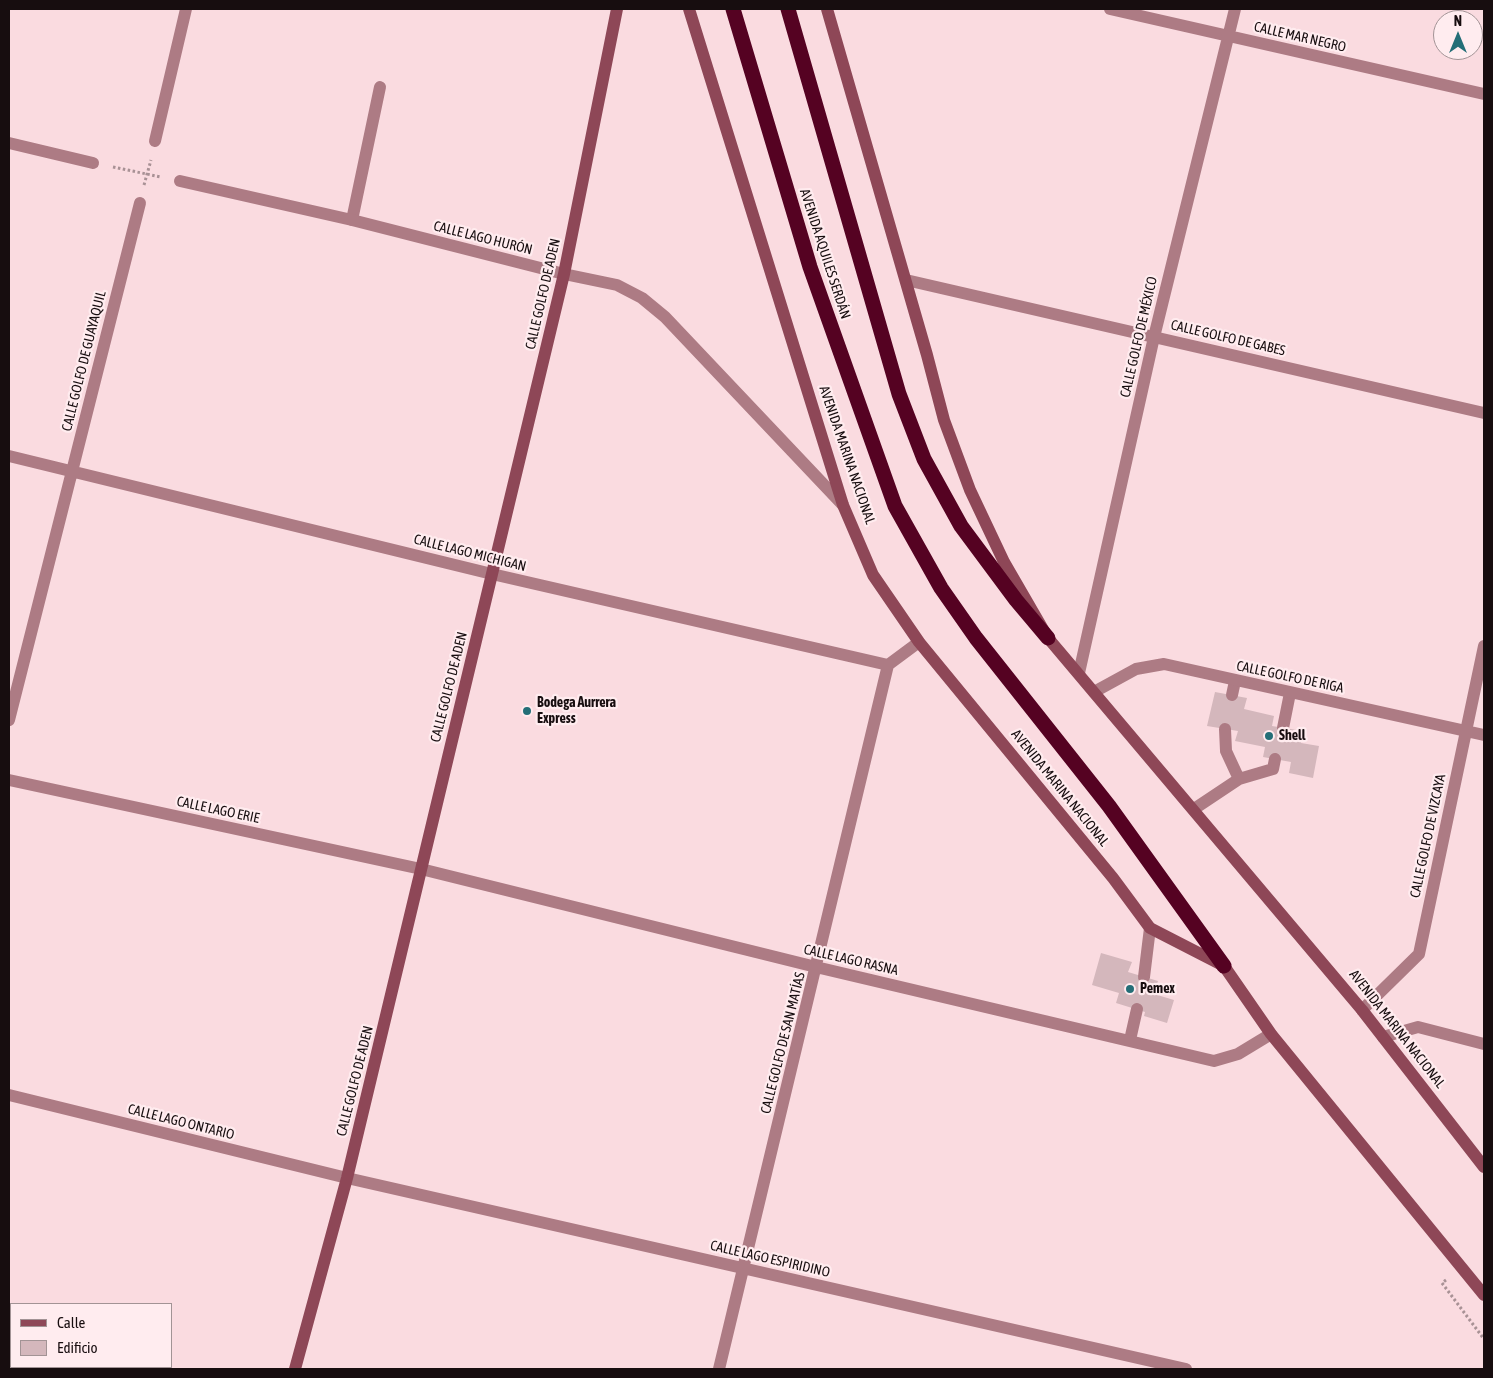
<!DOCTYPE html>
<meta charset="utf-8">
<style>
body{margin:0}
#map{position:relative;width:1493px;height:1378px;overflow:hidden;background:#fadbe0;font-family:"Asap Condensed",sans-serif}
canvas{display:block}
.frame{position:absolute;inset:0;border:10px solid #170d0f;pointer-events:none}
.legend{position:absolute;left:10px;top:1303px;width:162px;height:65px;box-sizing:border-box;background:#ffecef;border:1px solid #a29395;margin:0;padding:6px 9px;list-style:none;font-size:15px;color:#170d0f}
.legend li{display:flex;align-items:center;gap:10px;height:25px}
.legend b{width:25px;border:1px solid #a29395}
.north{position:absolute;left:1433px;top:10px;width:50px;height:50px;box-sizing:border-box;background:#ffecef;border:1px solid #a29395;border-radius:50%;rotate:0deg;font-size:14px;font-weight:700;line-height:20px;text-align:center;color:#170d0f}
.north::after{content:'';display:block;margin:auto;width:18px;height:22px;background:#246e77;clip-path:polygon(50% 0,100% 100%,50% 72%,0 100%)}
</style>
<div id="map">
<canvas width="1493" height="1378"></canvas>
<div class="frame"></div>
<ul class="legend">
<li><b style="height:6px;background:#8e4757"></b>Calle</li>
<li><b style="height:14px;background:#d4b7bc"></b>Edificio</li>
</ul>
<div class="north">N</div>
</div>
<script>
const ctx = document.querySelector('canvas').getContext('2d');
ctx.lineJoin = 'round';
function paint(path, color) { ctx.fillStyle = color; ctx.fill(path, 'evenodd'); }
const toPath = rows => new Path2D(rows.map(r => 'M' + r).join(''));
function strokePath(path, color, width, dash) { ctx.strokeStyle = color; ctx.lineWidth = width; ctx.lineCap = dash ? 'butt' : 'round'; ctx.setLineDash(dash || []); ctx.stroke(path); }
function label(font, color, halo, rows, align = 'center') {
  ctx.font = font + ' "Asap Condensed",sans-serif'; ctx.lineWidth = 4.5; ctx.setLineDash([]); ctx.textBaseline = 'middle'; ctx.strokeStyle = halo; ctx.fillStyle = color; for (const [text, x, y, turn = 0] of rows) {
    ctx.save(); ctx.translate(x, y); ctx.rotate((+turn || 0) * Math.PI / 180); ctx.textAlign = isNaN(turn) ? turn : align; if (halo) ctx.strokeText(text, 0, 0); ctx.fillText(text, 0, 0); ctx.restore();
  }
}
paint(toPath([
 [1215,692,1247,698,1244,709,1274,716,1272,726,1303,731,1301,743,1319,746,1313,778,1289,773,1291,762,1263,757,1265,747,1235,741,1238,731,1207,726],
 [1101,953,1132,962,1128,972,1158,981,1154,994,1174,1000,1167,1023,1144,1016,1145,1012,1116,1003,1119,993,1092,985]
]), '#d4b7bc');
strokePath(toPath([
 [113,167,161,177],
 [144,185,151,160],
 [1446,1280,1442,1283,1484,1339]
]), '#a89195', 3, [2.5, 2.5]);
strokePath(toPath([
 [352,220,380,87],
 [1232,695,1235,681],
 [1283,728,1290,693],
 [1225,729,1226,751,1239,779],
 [1194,809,1239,779,1273,769,1275,759],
 [1144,977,1150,928],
 [1130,1040,1137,1009]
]), '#ad7b84', 12);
strokePath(toPath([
 [1110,9,1484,94],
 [155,141,186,9],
 [9,143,93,163],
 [180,181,352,220,564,274,617,285,642,298,665,317,843,505],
 [906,280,1484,413],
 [9,456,492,574,888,665,919,642],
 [1079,673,1154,337,1235,9],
 [1094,692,1136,669,1164,664,1484,735],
 [9,720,140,203],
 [9,780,421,869,816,967,1214,1061,1238,1054,1271,1034],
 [1362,1010,1419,954,1484,646],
 [1383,1037,1418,1027,1484,1044],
 [9,1095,347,1178,1186,1369],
 [719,1369,888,665]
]), '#ad7b84', 12);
strokePath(toPath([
 [689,9,843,505,873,575,919,642,1113,878,1150,928,1224,966,1271,1034,1484,1295],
 [827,9,927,355,944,420,970,490,1004,562,1048,638,1362,1010,1484,1167],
 [295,1369,347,1178,564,274,617,9]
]), '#8e4757', 12);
strokePath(toPath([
 [733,9,810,267,895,506,941,588,976,638,1109,806,1224,966],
 [788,9,899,394,924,459,961,526,1016,600,1048,638]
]), '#550222', 15);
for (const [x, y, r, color] of [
 [527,711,5,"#246e77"],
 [1269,736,5,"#246e77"],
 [1130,989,5,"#246e77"]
]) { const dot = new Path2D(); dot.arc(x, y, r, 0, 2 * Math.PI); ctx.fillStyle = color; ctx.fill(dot); strokePath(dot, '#ffecef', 2); }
label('14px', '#170d0f', '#ffecef', [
 ["CALLE MAR NEGRO",1300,37,13],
 ["CALLE LAGO HURÓN",483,238,14],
 ["AVENIDA AQUILES SERDÁN",825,254,72],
 ["CALLE GOLFO DE ADEN",543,294,-77],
 ["CALLE GOLFO DE MÉXICO",1139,337,-77],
 ["CALLE GOLFO DE GABES",1228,338,13],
 ["CALLE GOLFO DE GUAYAQUIL",84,361,-76],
 ["AVENIDA MARINA NACIONAL",847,455,71],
 ["CALLE LAGO MICHIGAN",470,553,14],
 ["CALLE GOLFO DE RIGA",1290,677,12],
 ["CALLE GOLFO DE ADEN",449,687,-76],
 ["AVENIDA MARINA NACIONAL",1060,788,51],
 ["CALLE LAGO ERIE",218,810,12],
 ["CALLE GOLFO DE VIZCAYA",1428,836,-78],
 ["CALLE LAGO RASNA",851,960,13],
 ["AVENIDA MARINA NACIONAL",1397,1029,52],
 ["CALLE GOLFO DE SAN MATÍAS",783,1043,-76],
 ["CALLE GOLFO DE ADEN",355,1081,-76],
 ["CALLE LAGO ONTARIO",181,1122,14],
 ["CALLE LAGO ESPIRIDINO",770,1259,13]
]);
label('bold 14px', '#170d0f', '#ffecef', [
 ["Bodega Aurrera",537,703],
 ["Express",537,719],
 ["Shell",1279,736],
 ["Pemex",1140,989]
], 'left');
</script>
